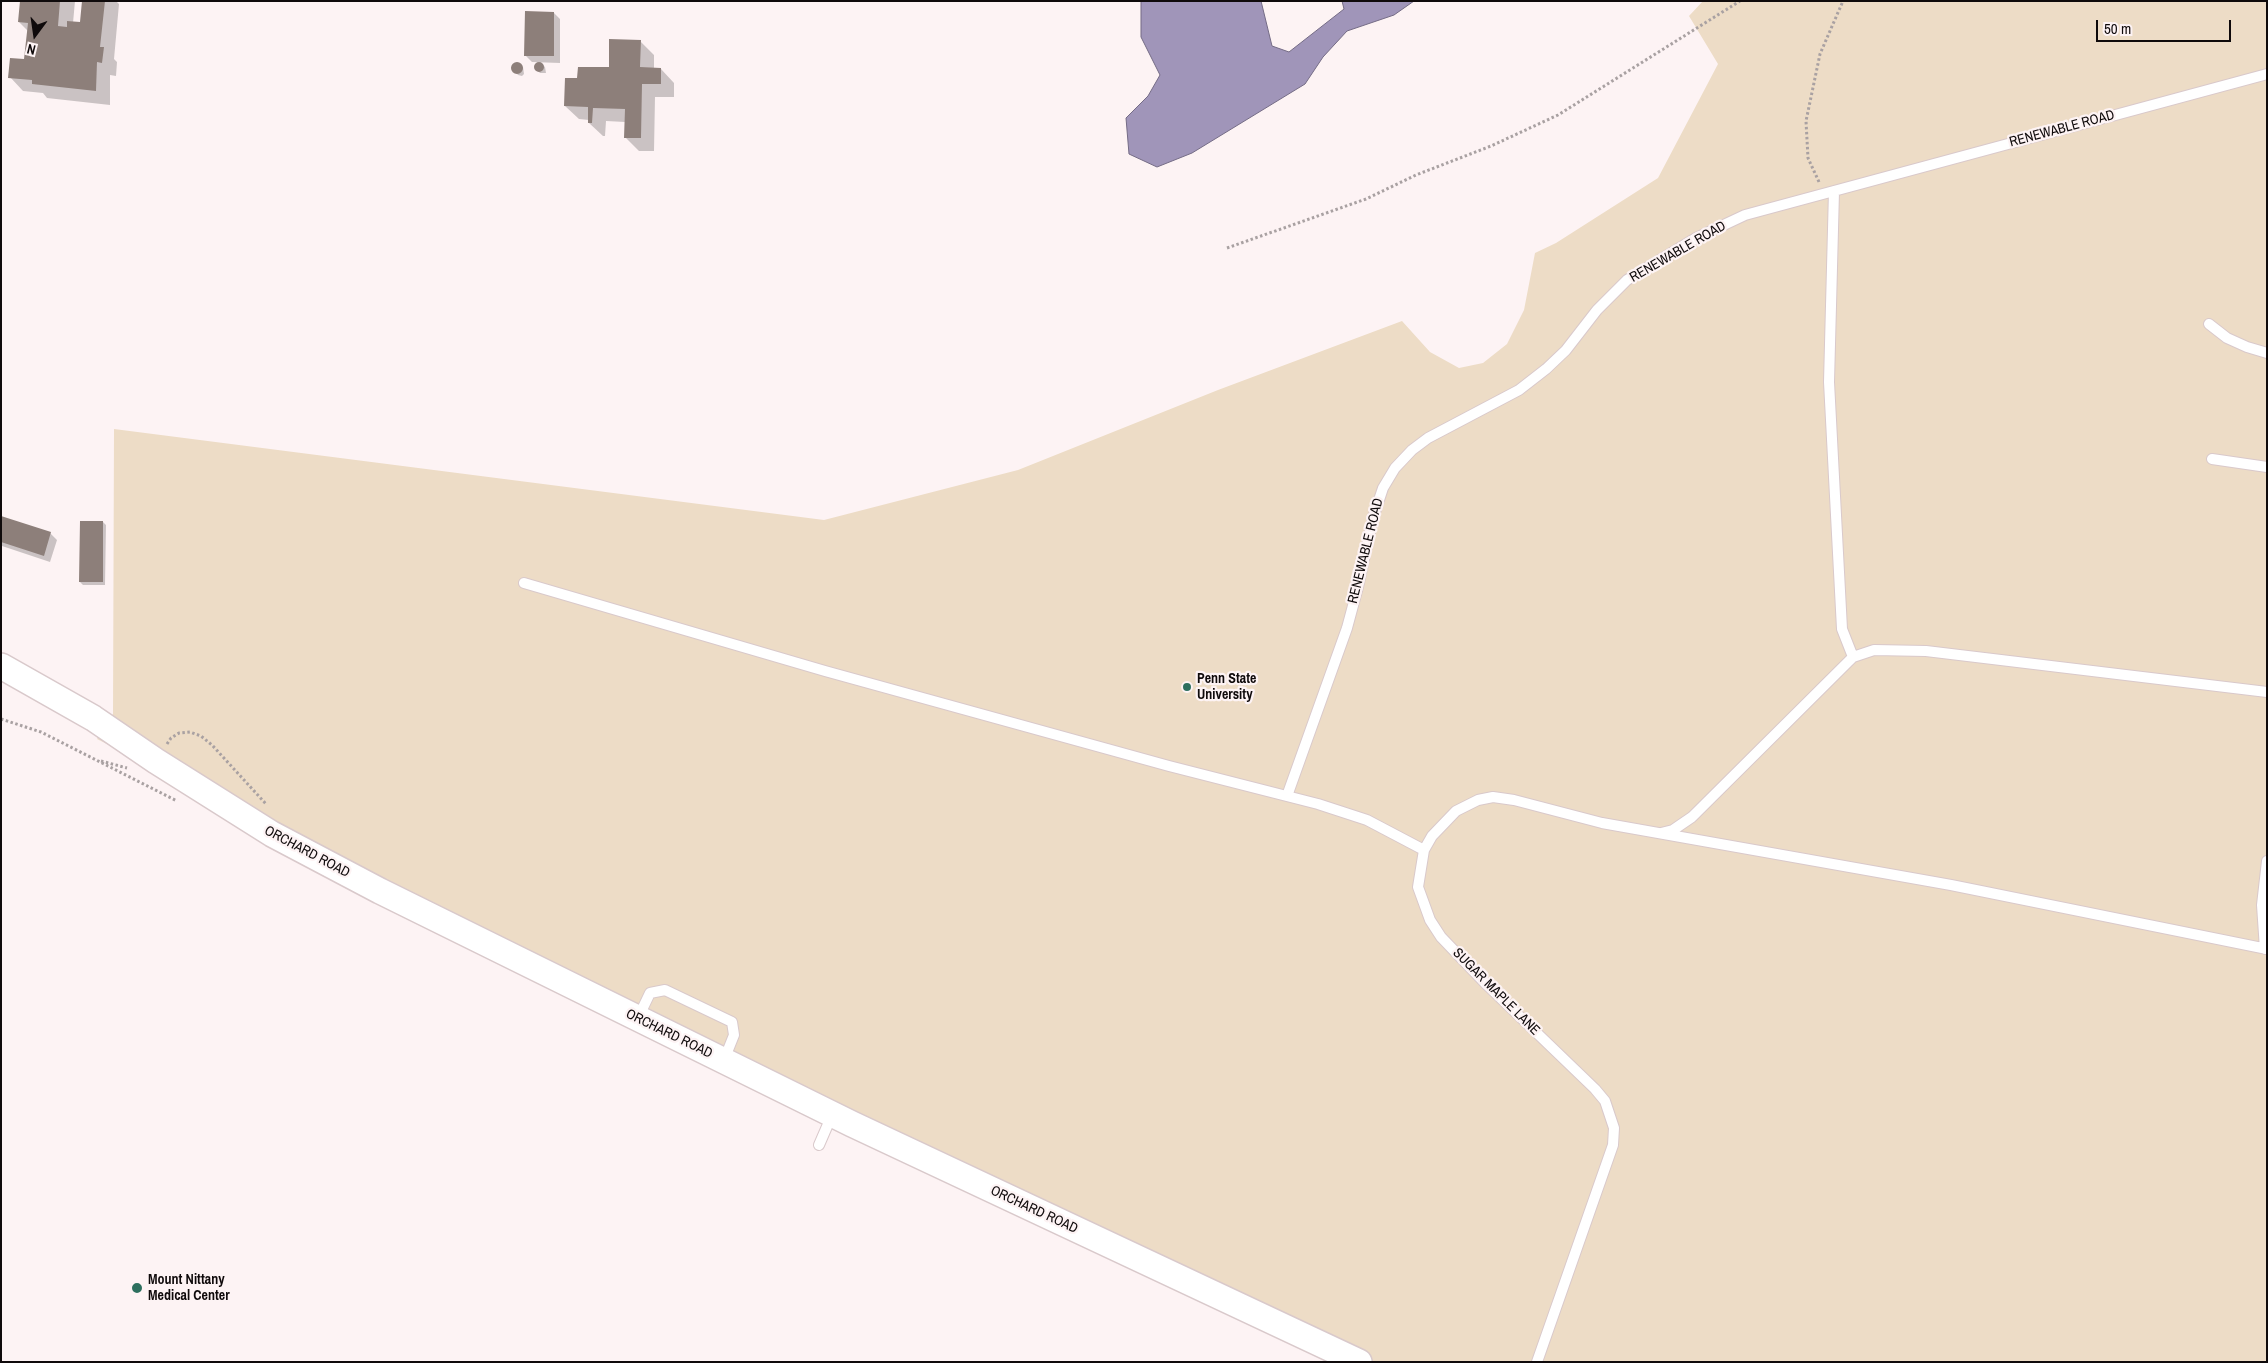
<!DOCTYPE html>
<style>
body{margin:0}
#map{position:relative;width:2268px;height:1363px;overflow:hidden;background:#fdf3f4;font-family:"Archivo Narrow",sans-serif}
canvas{display:block}
.frame{position:absolute;inset:0;border:2px solid #0f0a0b;pointer-events:none}
.north{position:absolute;left:10px;top:10px;width:50px;height:50px;-webkit-text-stroke:4px #fdf3f4;paint-order:stroke;rotate:194deg;font-size:14px;font-weight:700;line-height:20px;text-align:center;color:#0f0a0b}
.north::after{content:'';display:block;margin:auto;width:18px;height:22px;background:#0f0a0b;clip-path:polygon(50% 0,100% 100%,50% 72%,0 100%)}
.scale{position:absolute;left:2096px;top:20px;width:135px;height:22px;box-sizing:border-box;border:2px solid #0f0a0b;border-top:0;padding-left:6px;font-size:15px;line-height:18px;white-space:nowrap;color:#0f0a0b;-webkit-text-stroke:4px #fdf3f4;paint-order:stroke}
</style>
<div id="map">
<canvas width="2268" height="1363"></canvas>
<div class="frame"></div>
<div class="north">N</div>
<div class="scale">50 m</div>
</div>
<script>
const ctx = document.querySelector('canvas').getContext('2d');
ctx.lineJoin = 'round';
function paint(path, color) { ctx.fillStyle = color; ctx.fill(path, 'evenodd'); }
const toPath = rows => new Path2D(rows.map(r => 'M' + r).join(''));
function strokePath(path, color, width, dash) { ctx.strokeStyle = color; ctx.lineWidth = width; ctx.lineCap = dash ? 'butt' : 'round'; ctx.setLineDash(dash || []); ctx.stroke(path); }
function label(font, color, halo, rows, align = 'center') {
  ctx.font = font + ' "Archivo Narrow",sans-serif'; ctx.lineWidth = 4.5; ctx.setLineDash([]); ctx.textBaseline = 'middle'; ctx.strokeStyle = halo; ctx.fillStyle = color; for (const [text, x, y, turn = 0] of rows) {
    ctx.save(); ctx.translate(x, y); ctx.rotate((+turn || 0) * Math.PI / 180); ctx.textAlign = isNaN(turn) ? turn : align; if (halo) ctx.strokeText(text, 0, 0); ctx.fillText(text, 0, 0); ctx.restore();
  }
}
paint(toPath([
 [1703,1,2267,1,2267,1362,1329,1362,97,739,113,714,114,429,824,520,1018,470,1218,390,1402,321,1430,352,1459,368,1483,363,1507,344,1524,310,1535,253,1556,243,1658,178,1718,64,1689,16]
]), '#eddcc6');
const water = toPath([
 [1141,1,1261,1,1272,46,1289,52,1344,9,1342,1,1414,1,1394,15,1347,31,1323,57,1305,84,1192,153,1157,167,1129,154,1126,118,1148,96,1160,75,1141,37,1141,1]
]);
paint(water, '#a095b9');
strokePath(water, '#746b85', 1);
paint(toPath([
 [21,1,75,1,73,23,81,24,83,1,116,1,119,4,114,59,117,62,116,76,110,75,110,105,47,98,43,93,23,91,10,77,25,61,28,31,19,22],
 [554,13,560,19,560,63,532,62,525,55],
 [640,41,654,55,654,69,661,69,674,83,674,97,655,97,654,151,639,151,625,137,625,122,606,121,605,136,603,136,589,123,589,120,579,119,565,106,579,79,610,69],
 [516,63,523,67,524,74,522,76,518,75,513,69],
 [542,64,545,67,546,73,540,73,537,70,537,65],
 [1,520,50,533,57,540,50,562,2,546],
 [103,522,106,525,105,585,83,585,80,582]
]), '#0003');
paint(toPath([
 [20,1,60,1,58,26,67,27,67,21,80,22,82,1,105,1,100,47,104,47,102,63,97,62,96,91,32,84,32,80,8,78,10,58,24,59,28,23,18,22],
 [525,11,554,12,554,56,524,56],
 [609,39,641,40,640,67,661,68,661,84,642,84,641,138,624,138,625,109,593,108,592,123,588,123,588,107,564,106,565,78,577,78,578,67,609,67],
 '534 67a5 5 0 1 1 10 0a5 5 0 1 1-10 0Z',
 '511 68a6 6 0 1 1 12 0a6 6 0 1 1-12 0Z',
 [1,516,51,532,44,556,1,542],
 [80,521,103,521,103,582,79,582]
]), '#8d7f7a');
const service = toPath([
 [1834,191,1829,382,1842,629,1853,657],
 [2209,324,2227,338,2247,347,2267,353],
 [2212,459,2267,467],
 [524,583,825,671,1169,766,1318,804,1367,820,1424,850],
 [1287,796,1347,628,1358,587,1373,518,1383,488,1395,468,1412,450,1428,438,1519,390,1546,369,1566,350,1597,310,1627,280,1696,238,1745,215,2267,74],
 [1661,833,1673,830,1692,817,1853,657,1874,650,1926,651,2267,692],
 [2265,949,2262,905,2267,861],
 [638,1018,650,993,665,990,732,1022,734,1035,724,1060],
 [819,1145,832,1115],
 [1537,1362,1613,1145,1614,1128,1605,1101,1595,1089,1487,985,1441,937,1430,920,1418,887,1424,850,1432,836,1456,811,1478,800,1493,797,1514,800,1602,823,1951,885,2267,949]
]);
const tertiary = toPath([
 [1,666,93,718,156,761,272,834,380,891,852,1124,1359,1362]
]);
strokePath(service, '#d9c9cb', 12);
strokePath(tertiary, '#d9c9cb', 28);
strokePath(toPath([
 [1819,182,1808,158,1806,121,1820,54,1843,1],
 [1227,248,1366,199,1416,175,1491,146,1558,115,1740,1],
 [1,719,41,732,177,801],
 [167,744,171,738,179,733,190,732,201,736,212,745,266,804],
 [101,761,127,768]
]), '#a9a1a2', 3, [2.5, 2.5]);
strokePath(service, '#fff', 10);
strokePath(tertiary, '#fff', 25);
for (const [x, y, r, color] of [
 [1187,687,5,"#2d6f5e"],
 [137,1288,6,"#2d6f5e"]
]) { const dot = new Path2D(); dot.arc(x, y, r, 0, 2 * Math.PI); ctx.fillStyle = color; ctx.fill(dot); strokePath(dot, '#fdf3f4', 2); }
label('14px', '#0f0a0b', '#fdf3f4', [
 ["RENEWABLE ROAD",2062,129,-15],
 ["RENEWABLE ROAD",1678,252,-30],
 ["RENEWABLE ROAD",1366,551,-76],
 ["ORCHARD ROAD",307,852,28],
 ["SUGAR MAPLE LANE",1496,992,45],
 ["ORCHARD ROAD",669,1034,26],
 ["ORCHARD ROAD",1034,1210,25]
]);
label('bold 14px', '#0f0a0b', '#fdf3f4', [
 ["Penn State",1197,679],
 ["University",1197,695],
 ["Mount Nittany",148,1280],
 ["Medical Center",148,1296]
], 'left');
</script>
